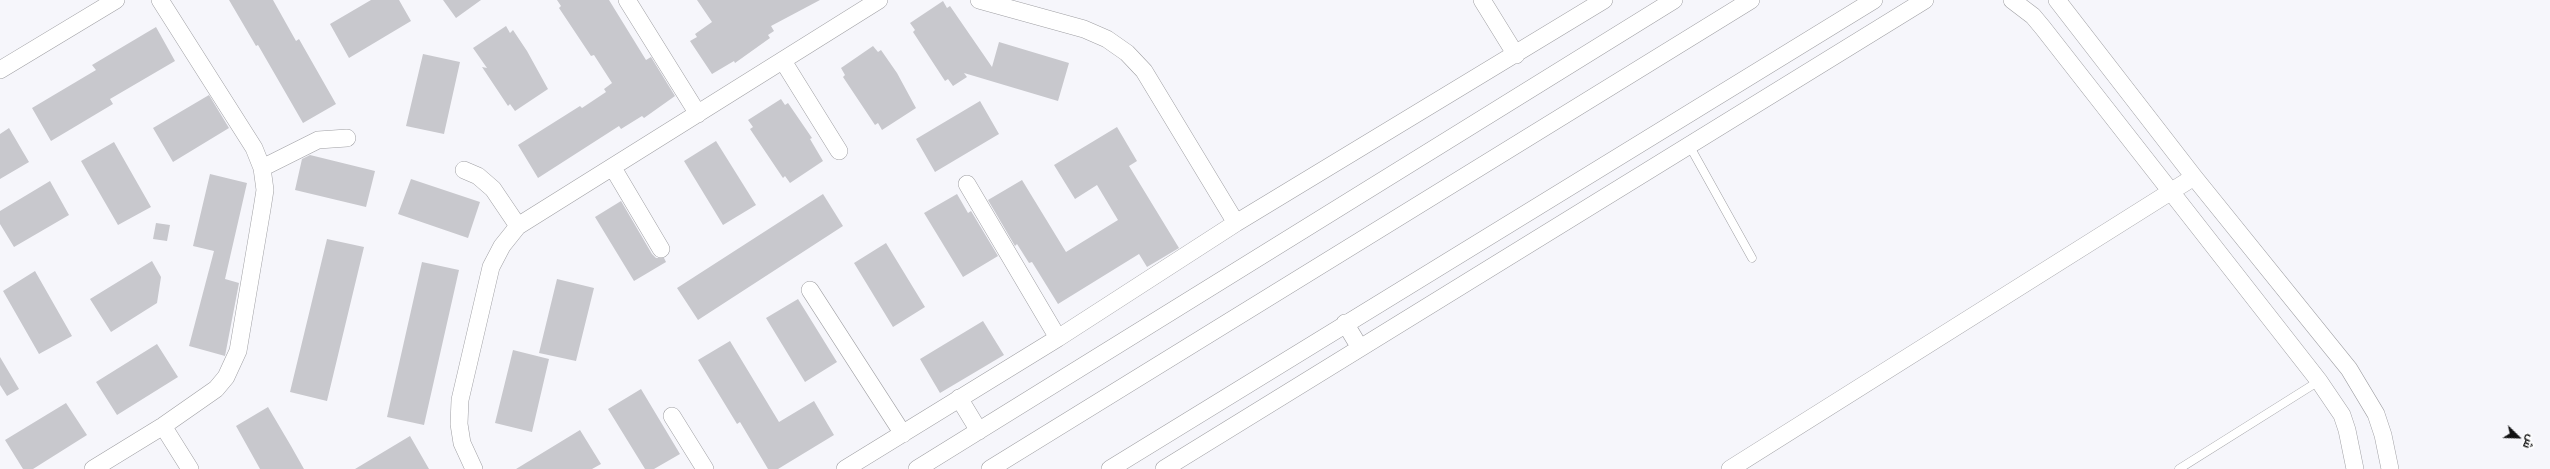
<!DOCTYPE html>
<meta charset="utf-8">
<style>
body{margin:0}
#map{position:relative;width:2550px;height:469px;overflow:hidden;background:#f6f6fb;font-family:Merriweather,Cairo,serif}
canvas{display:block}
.north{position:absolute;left:2498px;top:417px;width:40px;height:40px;-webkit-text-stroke:3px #fff;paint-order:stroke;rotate:113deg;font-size:11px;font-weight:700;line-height:16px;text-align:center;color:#111112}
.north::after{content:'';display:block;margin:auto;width:14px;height:18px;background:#111112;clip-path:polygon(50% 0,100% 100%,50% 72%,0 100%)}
</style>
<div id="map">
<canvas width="2550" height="469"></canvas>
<div class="north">ش</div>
</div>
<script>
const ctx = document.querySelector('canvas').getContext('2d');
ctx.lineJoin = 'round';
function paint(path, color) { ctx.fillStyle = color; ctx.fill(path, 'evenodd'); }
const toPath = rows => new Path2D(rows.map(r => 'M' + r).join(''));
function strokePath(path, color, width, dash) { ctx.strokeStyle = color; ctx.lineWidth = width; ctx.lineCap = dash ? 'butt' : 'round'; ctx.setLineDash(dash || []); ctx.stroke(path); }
paint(toPath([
 [229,0,273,0,296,41,299,39,336,104,303,123,258,45,256,46],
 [371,0,399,0,411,21,349,58,330,24],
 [443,0,481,0,456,18],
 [557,0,609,0,646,60,651,57,675,96,644,118,642,116,621,129,619,126,538,178,518,145,580,106,582,108,606,92,604,89,612,83,594,55,591,56,559,8,561,6],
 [697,0,820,0,771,26,774,31,768,35,770,38,735,63,734,61,712,74,690,41,697,37,695,34,712,22],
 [943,1,947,8,950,6,992,67,999,42,1069,63,1058,101,964,73,967,77,953,86,948,79,945,81,913,32,915,30,910,23],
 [506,26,510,33,513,30,527,51,548,89,515,111,510,104,508,106,482,67,487,68,473,48],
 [156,27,175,61,110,99,113,104,51,141,32,108,96,70,92,65],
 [873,46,878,52,881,50,897,73,916,108,882,130,878,123,875,125,843,77,845,75,841,68],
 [423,54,460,62,444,134,406,126],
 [209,95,229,128,173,162,153,128],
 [781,99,785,105,788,103,812,138,810,139,823,161,790,183,785,176,783,178,750,129,753,127,748,120],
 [980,101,999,134,935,172,916,139],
 [1117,127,1137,161,1129,166,1179,248,1147,267,1139,254,1058,304,1032,262,1029,263,1017,244,1015,246,988,200,1022,180,1066,252,1118,220,1097,185,1075,199,1054,165],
 [9,128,29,162,0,179,0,134],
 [716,141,756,205,723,225,684,161],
 [114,142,151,207,118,225,81,161],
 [310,155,375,171,366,207,295,190,302,159],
 [210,174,247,183,225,279,239,283,225,356,189,346,214,251,193,246],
 [411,179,480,202,468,238,398,214],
 [50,181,69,215,14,247,0,224,0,211],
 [823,194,843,226,698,320,677,288],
 [957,194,968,213,971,211,998,256,963,277,924,213],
 [621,201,652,254,656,258,664,258,666,262,634,281,595,217],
 [156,223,170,225,167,241,153,239],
 [327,239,364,247,327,401,290,392],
 [886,243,925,307,893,327,854,263],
 [152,261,161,277,157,303,111,332,90,299],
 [422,262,459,270,424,425,387,417],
 [35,271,72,336,39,354,3,291],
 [557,279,594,288,576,361,539,353],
 [798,299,837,362,805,382,766,318],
 [983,321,1004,355,940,393,920,359],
 [730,341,779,422,814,401,834,435,778,469,768,469,740,422,737,424,698,360],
 [157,344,178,377,117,415,96,382],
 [513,350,549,359,532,432,495,423],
 [0,357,19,389,7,396,0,385],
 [641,389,680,454,654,469,645,469,608,409],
 [66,403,87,435,33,469,23,469,5,440],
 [268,407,291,446,304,469,260,469,236,426],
 [580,430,601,464,592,469,516,469],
 [410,436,429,469,355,469]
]), '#c8c8cd');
const lane = toPath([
 [1689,145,1752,258],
 [2179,469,2319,381]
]);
const street = toPath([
 [627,0,698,114],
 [979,0,1084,29,1107,39,1127,53,1144,71,1236,223],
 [1482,0,1516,55],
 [2012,0,2033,16,2043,28,2319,381,2342,415,2347,430,2355,469],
 [2057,0,2194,177,2349,369,2376,414,2383,435,2390,469],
 [783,61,839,151],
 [0,70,116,0],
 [262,168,318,140,347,138],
 [613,168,661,249],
 [464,170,478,176,493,189,518,226],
 [967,184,1058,338],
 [810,290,903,434],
 [1345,323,1360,348],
 [959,398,979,431],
 [672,416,705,469],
 [163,426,190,469],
 [93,469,163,426,216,389,226,377,238,351,262,209,265,190,262,168,254,148,160,0],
 [474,469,462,443,459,424,460,400,491,267,502,246,518,226,879,0],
 [845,469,1058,338,1236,223,1604,0],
 [917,469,1674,0],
 [990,469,1751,0],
 [1110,469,1874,0],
 [1164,469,1925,0],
 [1730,469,2194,177]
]);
strokePath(lane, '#9f9fa3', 9);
strokePath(street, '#9f9fa3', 18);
strokePath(lane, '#fff', 8);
strokePath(street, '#fff', 17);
</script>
